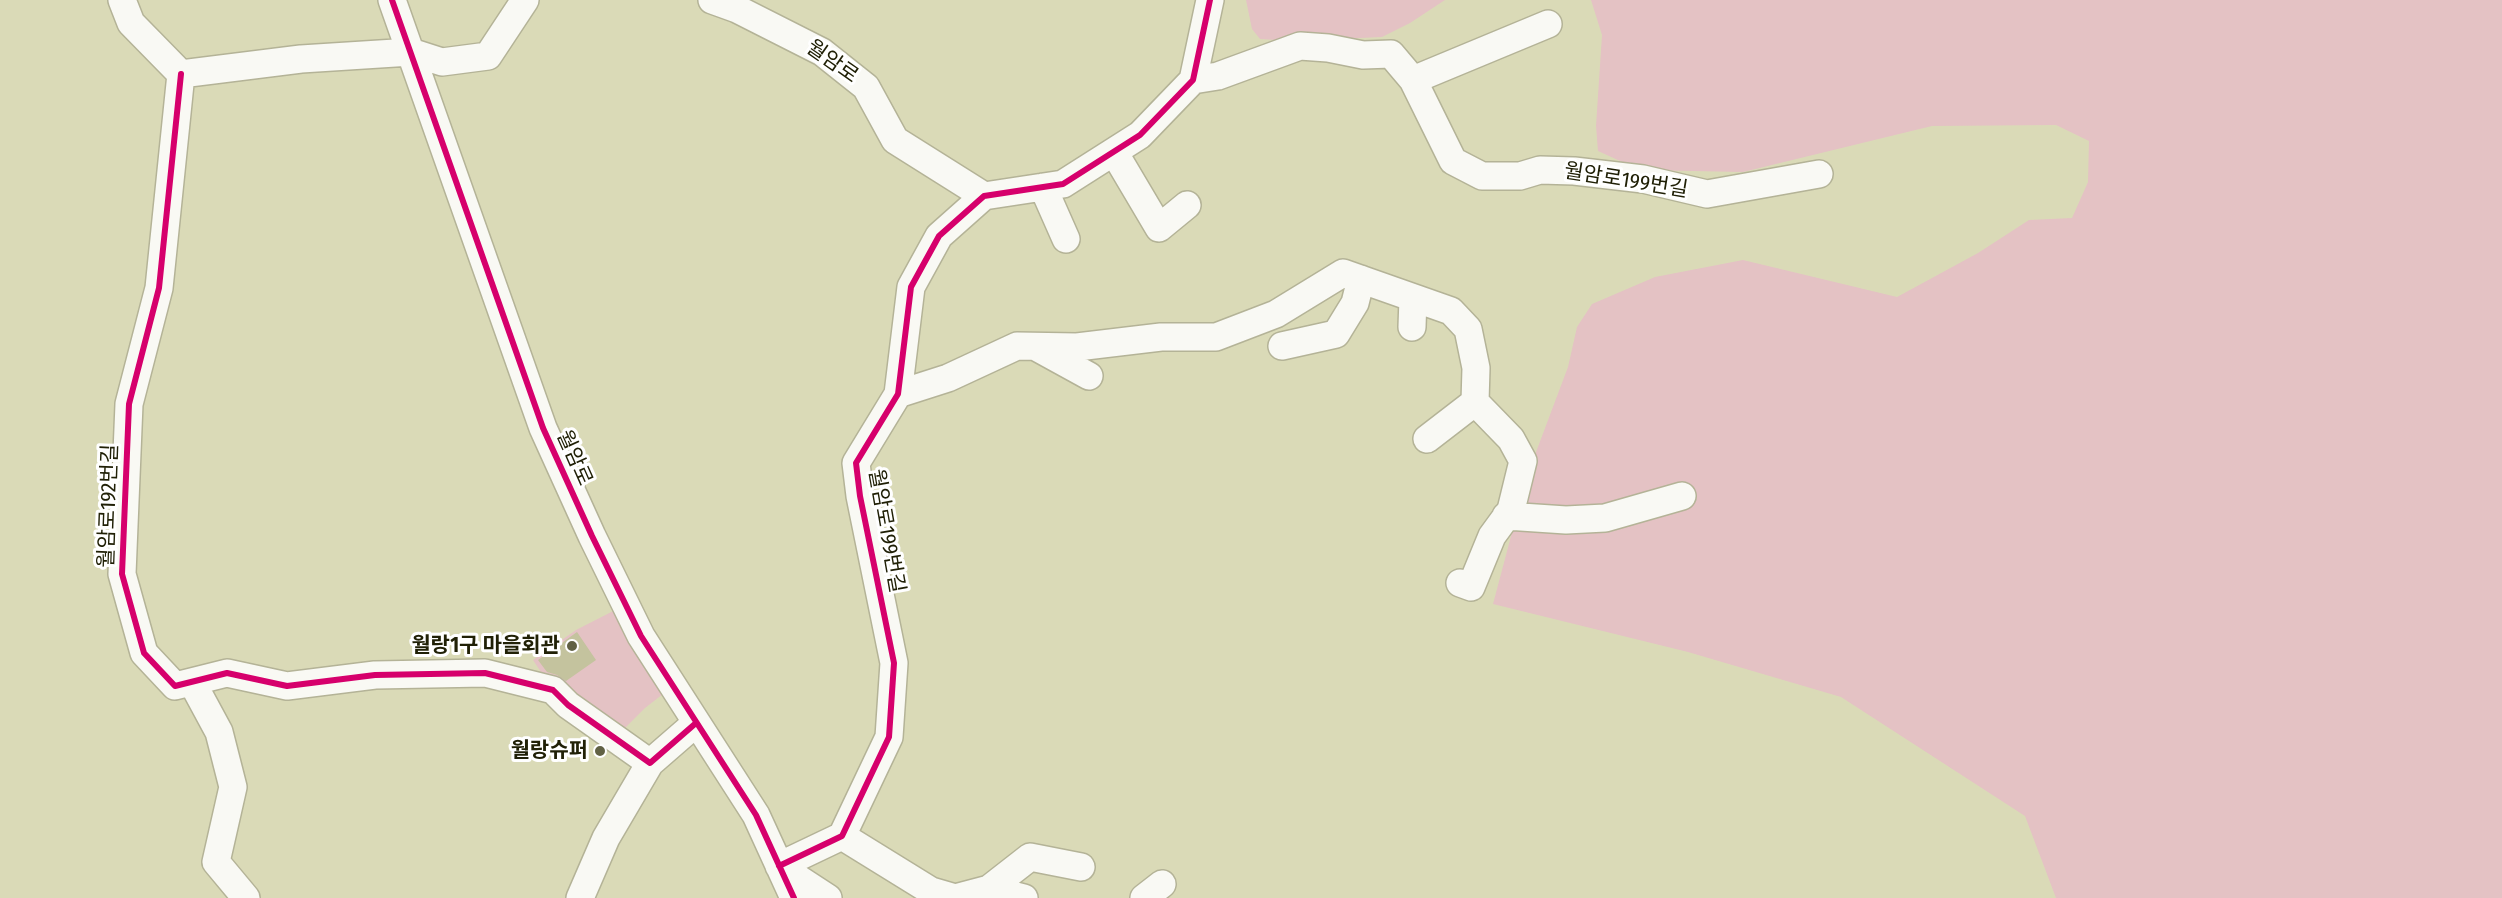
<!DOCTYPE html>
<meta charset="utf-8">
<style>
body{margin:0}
canvas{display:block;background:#dadab7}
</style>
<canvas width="2502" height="898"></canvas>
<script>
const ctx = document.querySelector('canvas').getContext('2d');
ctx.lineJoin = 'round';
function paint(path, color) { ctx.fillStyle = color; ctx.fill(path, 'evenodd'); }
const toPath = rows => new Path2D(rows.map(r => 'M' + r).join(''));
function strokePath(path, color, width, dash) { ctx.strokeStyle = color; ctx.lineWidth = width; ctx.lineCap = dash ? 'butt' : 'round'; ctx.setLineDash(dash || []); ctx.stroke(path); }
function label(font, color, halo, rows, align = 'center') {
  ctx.font = font + ' "Fira Sans Condensed","Noto Sans KR",sans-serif'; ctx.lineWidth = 6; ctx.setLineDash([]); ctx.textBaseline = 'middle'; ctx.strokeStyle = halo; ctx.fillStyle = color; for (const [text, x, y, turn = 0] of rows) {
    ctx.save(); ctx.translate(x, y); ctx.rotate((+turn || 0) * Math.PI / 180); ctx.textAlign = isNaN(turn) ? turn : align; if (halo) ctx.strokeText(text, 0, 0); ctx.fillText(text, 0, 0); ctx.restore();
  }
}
paint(toPath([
 [1246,0,1445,0,1410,23,1382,37,1294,41,1260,39,1252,29],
 [1591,0,2502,0,2502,898,2056,898,2025,816,1841,697,1688,652,1493,604,1527,476,1568,367,1577,327,1592,304,1655,277,1743,260,1897,297,1978,253,2029,220,2072,218,2088,182,2089,141,2056,125,1932,126,1743,172,1640,170,1598,151,1596,126,1602,35],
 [625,605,672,687,645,708,615,738,553,690,533,660,576,630]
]), '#e4c2c4');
paint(toPath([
 [577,632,596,660,566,681,557,675,547,672,538,660]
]), '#c4c39e');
const minor = toPath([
 [122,0,131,23,181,74,301,59,411,52,442,62,488,56,525,0],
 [392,0,543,428,592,536,641,636,756,815,794,898],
 [712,0,737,9,822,52,866,87,895,140,984,196],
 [181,74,159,288,129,404,122,574,144,653,175,686,227,673,287,686,375,675,485,673,553,690,568,705,650,763,696,723],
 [1193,80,1218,76,1300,46,1328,48,1363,55,1391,54,1413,80,1548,24],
 [1413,80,1453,161,1482,176,1520,176,1540,170,1574,171,1643,179,1707,194,1819,174],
 [1114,152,1159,228,1187,205],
 [1043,187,1066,239],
 [1412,327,1413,298],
 [1282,346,1336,334,1355,303,1361,279],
 [1038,348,1089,376],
 [898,394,948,378,1017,346,1077,347,1161,337,1216,337,1276,314,1343,273,1451,311,1468,329,1476,368,1475,402,1427,439],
 [1506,516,1566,520,1605,518,1682,496],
 [1460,583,1471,587,1492,536,1511,510,1523,461,1511,439,1475,402],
 [192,682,219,732,233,787,216,862,246,898],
 [842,836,931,891,955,898,989,889,1030,857,1081,867],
 [779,866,842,836,889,737,894,663,860,496,856,463,898,394,911,287,939,236,984,196,1063,184,1140,135,1193,80,1210,0],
 [779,866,828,898],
 [989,889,1024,898],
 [580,898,606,838,650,763],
 [1144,898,1162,884]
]);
strokePath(minor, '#b4b397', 30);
strokePath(minor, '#f9f9f4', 27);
strokePath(toPath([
 [392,0,543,428,592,536,641,636,756,815,794,898],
 [181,74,159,288,129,404,122,574,144,653,175,686,227,673,287,686,375,675,485,673,553,690,568,705,650,763,696,723],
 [779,866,842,836,889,737,894,663,860,496,856,463,898,394,911,287,939,236,984,196,1063,184,1140,135,1193,80,1210,0]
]), '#d6006c', 6);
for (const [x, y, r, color] of [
 [572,646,6,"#616144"],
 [600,751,6,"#616144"]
]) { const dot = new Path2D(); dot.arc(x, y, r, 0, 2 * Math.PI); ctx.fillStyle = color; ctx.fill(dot); strokePath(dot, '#fff', 2); }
label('21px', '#202006', '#fff', [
 ["월암로",832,62,35],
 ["월암로199번길",1626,181,9],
 ["월암로",574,458,66],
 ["월암로192번길",109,506,-88],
 ["월암로199번길",886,531,80]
]);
label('bold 21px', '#202006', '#fff', [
 ["월랑1구 마을회관",560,646],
 ["월랑슈퍼",588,751]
], 'right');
</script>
